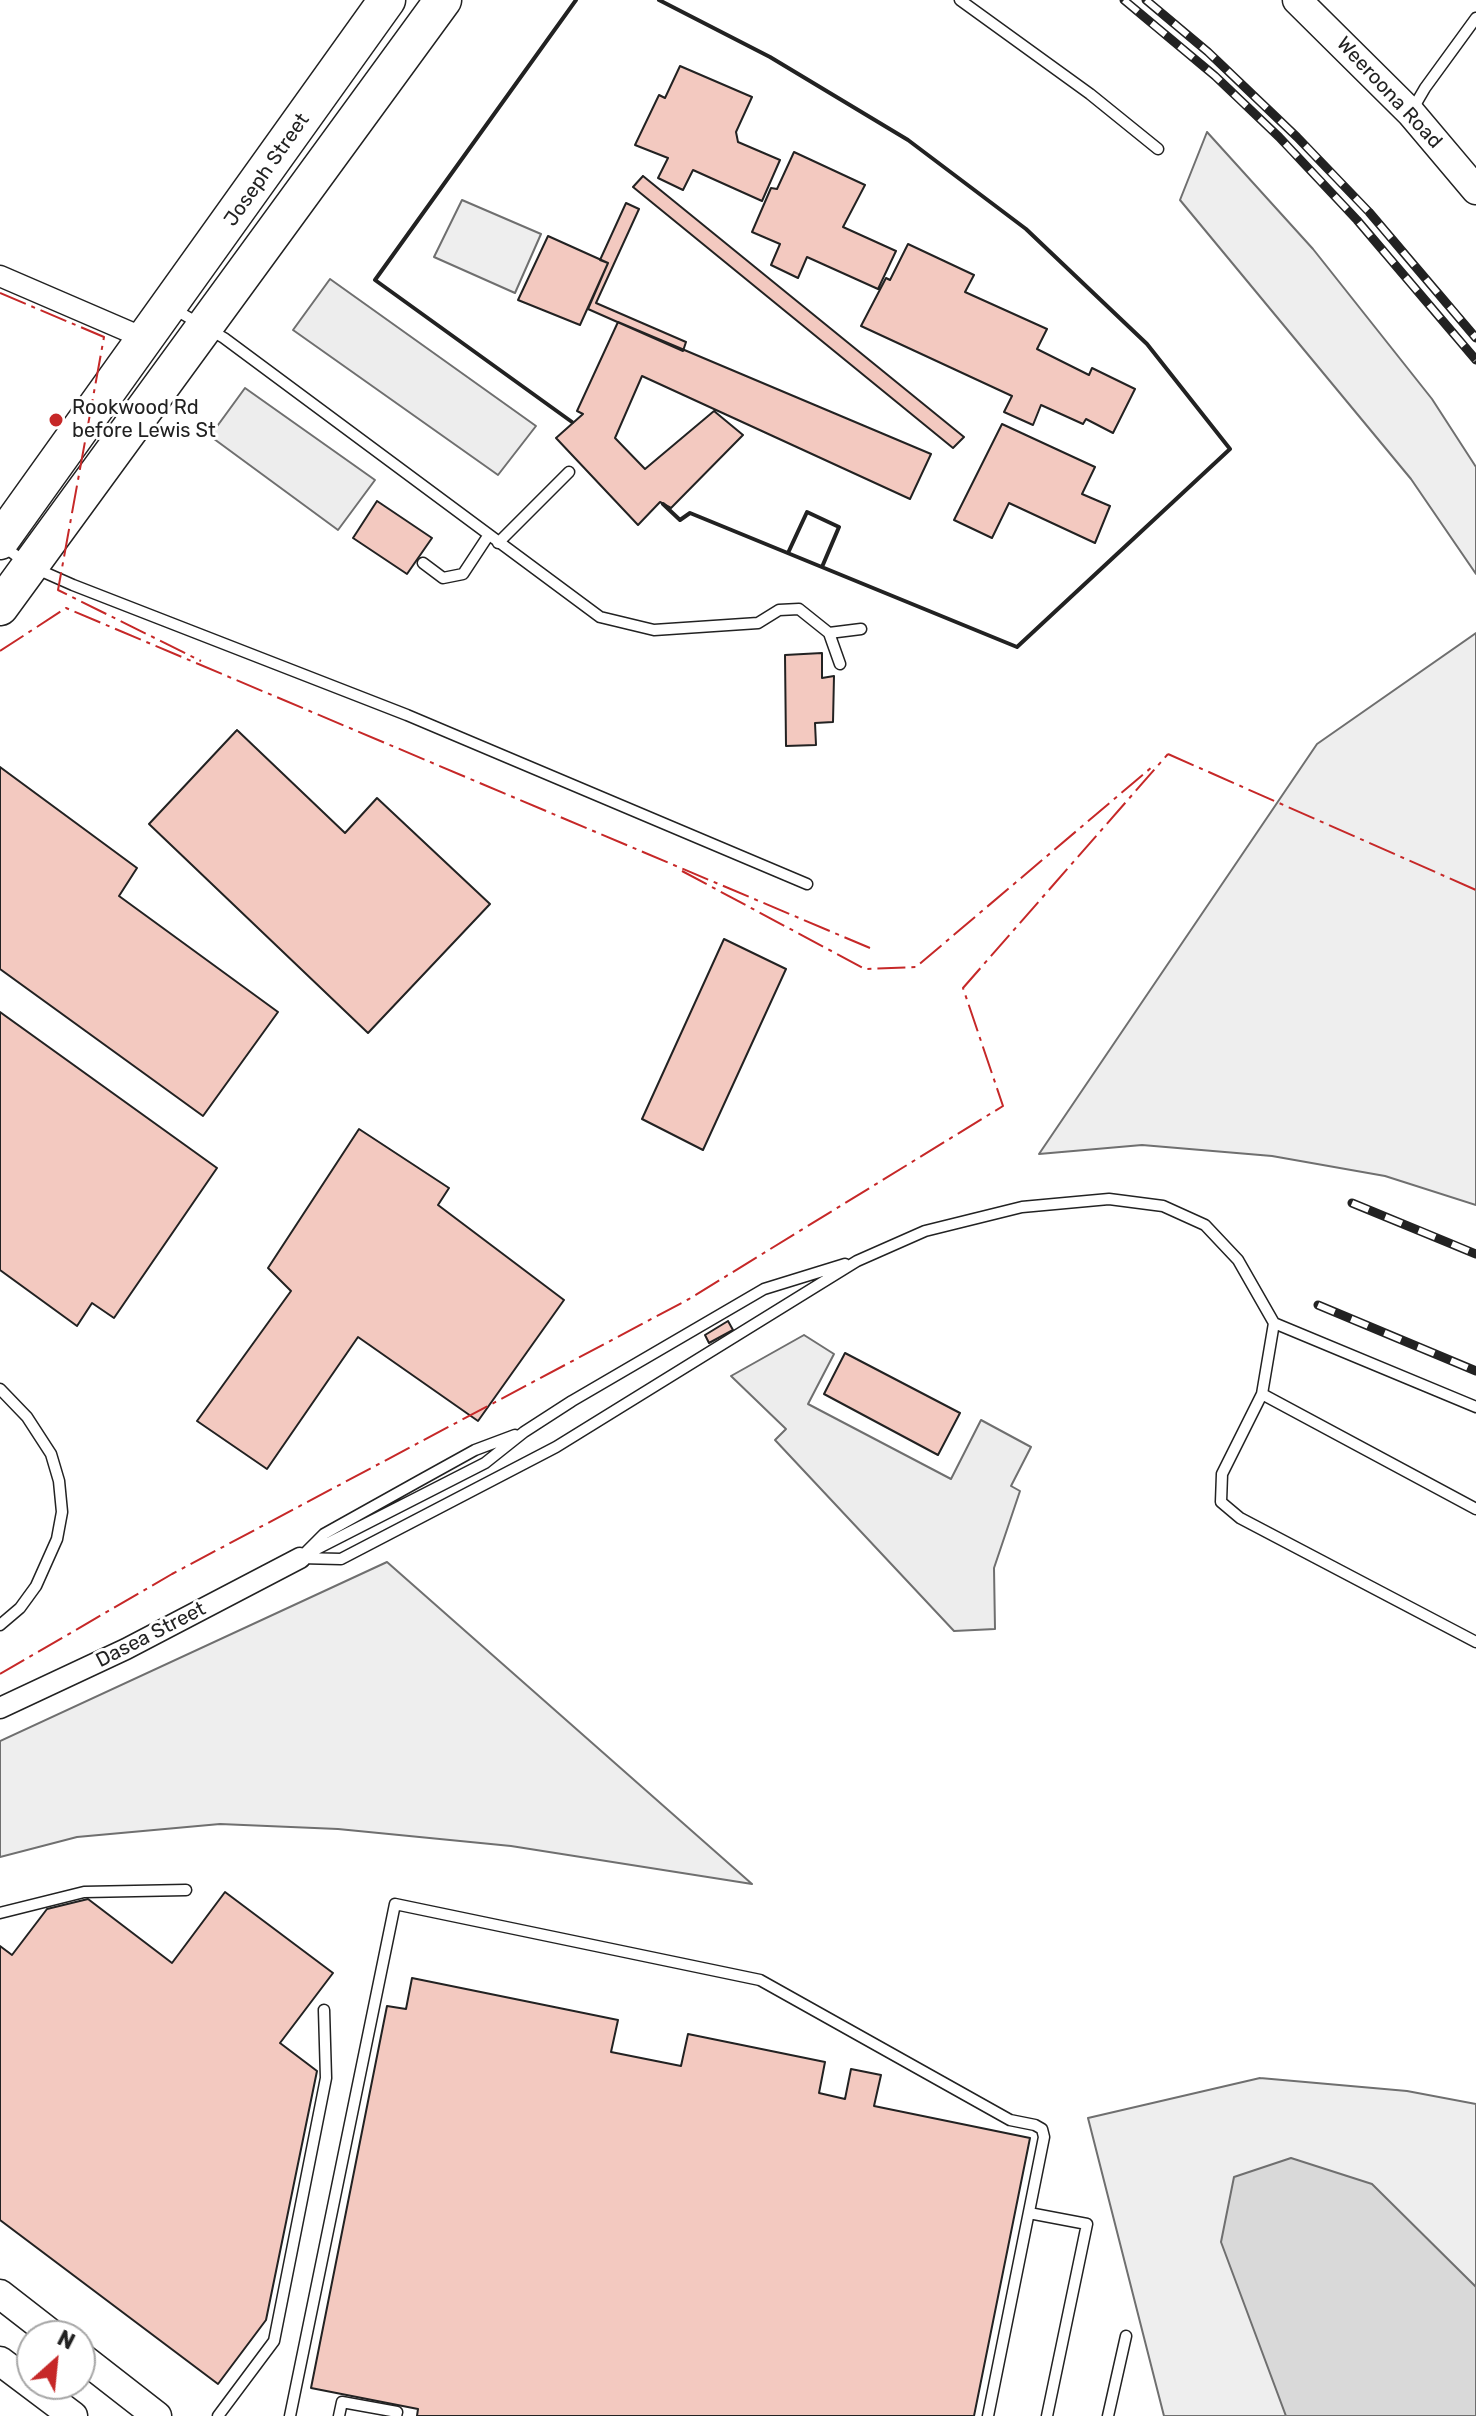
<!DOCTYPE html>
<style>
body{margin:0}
#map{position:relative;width:1476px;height:2416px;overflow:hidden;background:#fff;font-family:Rubik,sans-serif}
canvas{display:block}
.north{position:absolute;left:16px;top:2320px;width:80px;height:80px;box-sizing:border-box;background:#fff;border:2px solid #a7a7a7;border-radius:50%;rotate:27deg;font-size:22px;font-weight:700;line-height:32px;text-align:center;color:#222}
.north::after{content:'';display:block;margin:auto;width:28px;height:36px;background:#c62828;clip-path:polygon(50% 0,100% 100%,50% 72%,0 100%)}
</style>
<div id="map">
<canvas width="1476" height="2416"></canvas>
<div class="north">N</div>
</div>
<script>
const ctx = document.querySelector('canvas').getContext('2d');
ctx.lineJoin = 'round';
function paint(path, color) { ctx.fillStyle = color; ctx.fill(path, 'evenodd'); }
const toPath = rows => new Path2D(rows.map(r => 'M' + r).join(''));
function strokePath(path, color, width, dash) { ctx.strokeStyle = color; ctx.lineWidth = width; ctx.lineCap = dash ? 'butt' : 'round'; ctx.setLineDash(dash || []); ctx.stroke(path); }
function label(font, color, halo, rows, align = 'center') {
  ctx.font = font + ' Rubik,sans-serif'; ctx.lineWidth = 6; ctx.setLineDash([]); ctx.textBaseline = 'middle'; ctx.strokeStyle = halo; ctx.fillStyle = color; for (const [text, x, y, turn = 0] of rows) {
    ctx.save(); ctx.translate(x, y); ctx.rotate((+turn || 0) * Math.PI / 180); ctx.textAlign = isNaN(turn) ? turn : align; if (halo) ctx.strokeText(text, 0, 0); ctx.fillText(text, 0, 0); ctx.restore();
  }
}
const green = toPath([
 [1207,132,1313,249,1432,399,1476,467,1476,574,1411,479,1180,200,1207,132],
 [462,200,541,234,515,293,434,257,462,200],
 [1476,633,1476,1205,1385,1176,1272,1156,1142,1145,1039,1154,1317,744,1476,633],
 [387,1562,752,1884,511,1846,338,1829,220,1824,77,1837,0,1857,0,1741,387,1562],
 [1260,2078,1407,2091,1476,2104,1476,2416,1164,2416,1088,2118,1260,2078]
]);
paint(green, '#eee');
strokePath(green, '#6f6f6f', 2);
const parking = toPath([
 [330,279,536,426,498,475,293,330,330,279],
 [245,388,375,480,338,530,210,436,245,388],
 [804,1335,834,1354,808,1404,951,1479,981,1420,1031,1447,1011,1486,1020,1491,994,1568,995,1629,954,1631,775,1440,786,1429,731,1376,804,1335]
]);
paint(parking, '#ededed');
strokePath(parking, '#6f6f6f', 2);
const water = toPath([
 [1291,2158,1372,2184,1476,2287,1476,2416,1286,2416,1221,2242,1234,2177,1291,2158]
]);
paint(water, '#d9d9d9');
strokePath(water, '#6f6f6f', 2);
const building = toPath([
 [680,66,752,97,736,132,738,142,780,160,762,201,693,170,683,190,658,178,668,158,635,145,659,95,665,98,680,66],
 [794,152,865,185,843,227,896,251,878,289,807,257,798,278,771,265,780,244,752,232,771,188,777,189,794,152],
 [643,176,964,437,953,448,633,187,643,176],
 [626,203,639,209,596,303,686,342,683,351,588,309,608,263,600,260,626,203],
 [548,236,608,263,580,325,518,300,548,236],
 [908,244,974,275,965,292,1047,329,1037,349,1089,375,1092,368,1135,389,1113,433,1086,419,1083,424,1041,405,1033,425,1004,412,1012,396,861,326,886,278,890,280,908,244],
 [618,322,931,454,910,499,642,376,615,438,645,469,714,411,743,435,671,508,660,502,638,525,556,438,583,414,577,411,618,322],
 [1002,424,1095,467,1082,494,1110,506,1095,543,1009,503,992,538,954,520,1002,424],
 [377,501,432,538,407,574,353,538,377,501],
 [822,653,822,678,834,676,833,722,815,723,816,745,786,746,785,655,822,653],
 [237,730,345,833,377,798,490,904,368,1033,149,824,237,730],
 [0,767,137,868,119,896,278,1012,203,1116,0,969,0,767],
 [724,939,786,969,703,1150,642,1119,724,939],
 [0,1012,217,1168,114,1318,92,1303,77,1326,0,1270,0,1012],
 [359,1129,449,1188,438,1205,564,1300,478,1421,358,1337,267,1469,197,1421,291,1291,268,1268,359,1129],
 [728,1321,733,1330,709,1343,705,1335,728,1321],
 [845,1353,960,1413,938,1455,824,1394,845,1353],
 [225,1892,333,1973,280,2043,317,2071,266,2320,218,2384,0,2220,0,1946,12,1955,47,1909,88,1899,172,1963,225,1892],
 [412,1978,618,2020,611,2052,681,2066,688,2034,825,2062,819,2093,845,2099,851,2069,881,2075,874,2106,1030,2138,974,2416,417,2416,418,2409,311,2388,387,2006,406,2009,412,1978]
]);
paint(building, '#f3c9c0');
strokePath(building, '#222', 2);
const lane = toPath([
 [960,0,1090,94,1158,149],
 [1411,112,1425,88,1476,18],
 [174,309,224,338,600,617,654,630,758,623,779,610,799,609,829,633,861,629],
 [498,543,569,472],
 [2,545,30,566,73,585,407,715,807,884],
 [423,563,443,578,463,574,488,536],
 [829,633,840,664],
 [1274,1323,1262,1394,1476,1509],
 [0,1389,27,1417,51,1454,59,1481,62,1512,57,1539,36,1586,20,1608,0,1625],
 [1262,1394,1222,1474,1221,1502,1240,1518,1476,1642],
 [307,1551,324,1534,419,1481,475,1450,515,1435],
 [301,1557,485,1463,524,1432,572,1401,764,1289,845,1264],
 [300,1558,341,1559,556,1447,857,1261,925,1231,1022,1207,1109,1199,1163,1206,1205,1225,1238,1260,1274,1323,1476,1407],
 [0,1913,84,1892,186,1890],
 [1029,2213,1087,2224,1047,2416],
 [218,2416,274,2341,326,2078,324,2010],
 [290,2416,395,1904,760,1980,1010,2120,1035,2125,1042,2129,1044,2137,988,2416],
 [339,2416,342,2402,397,2412,396,2416],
 [1108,2416,1126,2336]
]);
const street = toPath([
 [0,276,146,339],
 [0,1708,126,1649,300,1558]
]);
const secondary = toPath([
 [1297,0,1411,113,1476,190],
 [0,2294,54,2336],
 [80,2356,157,2416],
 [0,2361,73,2416]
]);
const highway = toPath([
 [0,541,387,0],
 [0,607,443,0]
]);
strokePath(lane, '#222', 13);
strokePath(street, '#222', 23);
strokePath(secondary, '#222', 31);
strokePath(highway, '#222', 39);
strokePath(lane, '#fff', 10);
strokePath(street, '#fff', 20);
strokePath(secondary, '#fff', 28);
strokePath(highway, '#fff', 36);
const rail = toPath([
 [1124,0,1215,76,1279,137,1357,220,1476,360],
 [1146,0,1208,52,1297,137,1369,212,1476,338],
 [1352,1203,1476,1254],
 [1318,1305,1476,1371]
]);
strokePath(rail, '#222', 9);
strokePath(rail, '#fff', 6, [18]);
strokePath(toPath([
 [659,0,770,57,908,140,1026,229,1147,344,1230,449,1017,647,690,513,680,520,663,504],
 [572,422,375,280,576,0],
 [788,553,807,512,839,527,822,567]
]), '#222', 4);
strokePath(toPath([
 [0,293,104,337,58,590,201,661],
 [0,651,66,608,870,948],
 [1168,754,1476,890],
 [682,871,865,969,916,967,1152,767],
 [0,1674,172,1574,689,1299,1003,1106,963,988,1168,754]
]), '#c62828', 2, [28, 6, 4, 6]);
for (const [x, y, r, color] of [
 [56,420,8,"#c62828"]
]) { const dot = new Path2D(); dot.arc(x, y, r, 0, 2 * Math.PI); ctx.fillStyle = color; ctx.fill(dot); strokePath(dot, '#fff', 3); }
label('20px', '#222', '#fff', [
 ["Weeroona Road",1389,93,47],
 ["Joseph Street",267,170,-55],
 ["Dasea Street",151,1635,-27]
]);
label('20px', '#222', '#fff', [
 ["Rookwood Rd",72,408],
 ["before Lewis St",72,431]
], 'left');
</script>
